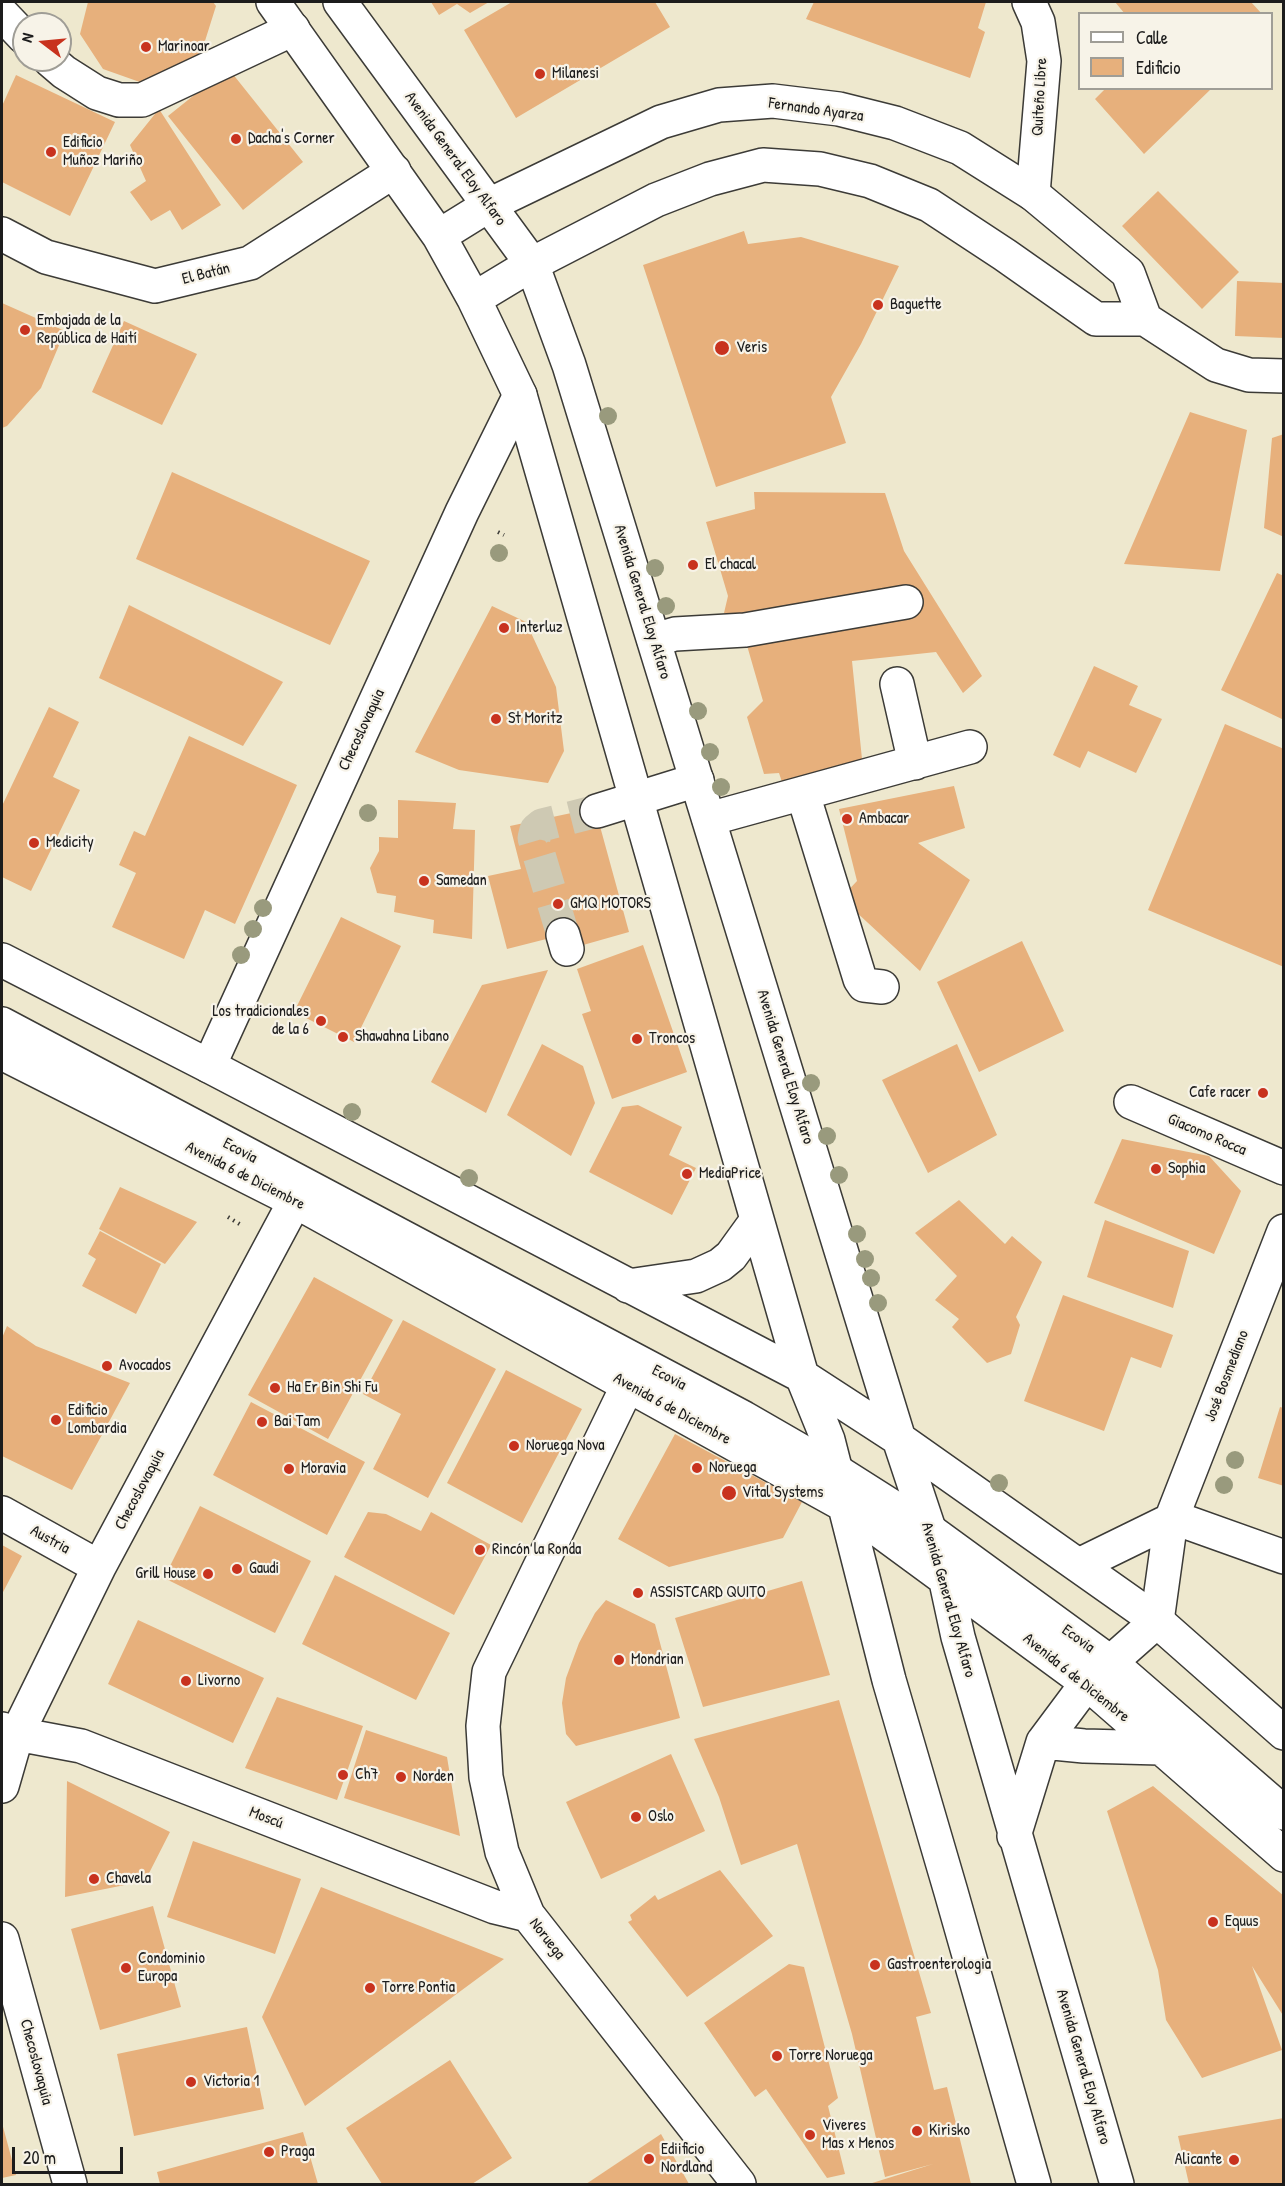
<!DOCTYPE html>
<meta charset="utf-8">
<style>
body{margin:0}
#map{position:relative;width:1285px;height:2186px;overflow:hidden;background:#eee8ce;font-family:"Patrick Hand",sans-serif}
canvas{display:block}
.frame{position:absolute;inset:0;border:3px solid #1c1c1c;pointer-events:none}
.legend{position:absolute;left:1078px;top:12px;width:195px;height:78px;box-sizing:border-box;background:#f7f3e8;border:2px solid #9f9d96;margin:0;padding:8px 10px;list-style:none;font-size:18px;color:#1c1c1c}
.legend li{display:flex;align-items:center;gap:12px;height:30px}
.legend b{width:30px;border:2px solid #9f9d96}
.north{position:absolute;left:12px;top:12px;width:60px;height:60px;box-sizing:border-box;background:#f7f3e8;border:2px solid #9f9d96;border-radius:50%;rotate:286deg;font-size:16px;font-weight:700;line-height:24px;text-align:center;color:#1c1c1c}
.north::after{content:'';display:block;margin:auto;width:21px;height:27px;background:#c8321e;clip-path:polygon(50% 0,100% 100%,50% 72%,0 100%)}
.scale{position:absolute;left:12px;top:2147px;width:111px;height:27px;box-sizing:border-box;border:3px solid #1c1c1c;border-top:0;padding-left:8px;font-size:18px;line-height:21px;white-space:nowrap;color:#1c1c1c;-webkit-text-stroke:4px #f7f3e8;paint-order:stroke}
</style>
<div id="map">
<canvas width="1285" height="2186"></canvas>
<div class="frame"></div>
<ul class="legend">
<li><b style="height:8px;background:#fff"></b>Calle</li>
<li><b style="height:16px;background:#e7b07c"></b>Edificio</li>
</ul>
<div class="north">N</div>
<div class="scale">20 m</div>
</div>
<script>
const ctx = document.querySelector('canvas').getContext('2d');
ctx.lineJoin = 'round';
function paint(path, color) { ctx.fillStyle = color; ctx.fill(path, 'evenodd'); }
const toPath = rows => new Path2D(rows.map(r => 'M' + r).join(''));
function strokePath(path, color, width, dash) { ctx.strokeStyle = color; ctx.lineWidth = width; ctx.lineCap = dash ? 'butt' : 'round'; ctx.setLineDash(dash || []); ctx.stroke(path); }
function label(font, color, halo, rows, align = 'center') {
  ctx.font = font + ' "Patrick Hand",sans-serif'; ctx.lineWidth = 4.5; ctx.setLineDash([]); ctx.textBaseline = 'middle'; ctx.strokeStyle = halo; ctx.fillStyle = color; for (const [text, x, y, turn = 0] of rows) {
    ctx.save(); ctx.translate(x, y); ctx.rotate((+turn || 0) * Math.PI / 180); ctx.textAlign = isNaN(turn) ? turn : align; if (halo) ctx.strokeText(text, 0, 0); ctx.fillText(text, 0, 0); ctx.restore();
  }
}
paint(toPath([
 [88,2,213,2,216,6,199,60,151,86,103,69,80,34],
 [431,2,489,2,470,13,457,4,439,15],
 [512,2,655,2,670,27,516,118,464,30],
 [814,2,986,2,978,28,985,32,970,78,806,19],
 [1115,2,1251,2,1262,14,1125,14],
 [228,68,303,162,243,210,168,116],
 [16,75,115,122,70,216,2,182,2,106],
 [1106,88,1212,88,1144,154,1095,99],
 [159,109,221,205,182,230,170,210,151,221,130,192,146,181,130,145],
 [1158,191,1239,272,1202,309,1122,226],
 [744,231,748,244,801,237,899,266,861,344,831,397,846,443,716,487,643,265],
 [1237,281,1284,283,1284,338,1235,336],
 [2,303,65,331,41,388,7,426,2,428],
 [124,321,197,354,162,425,92,392],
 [1190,412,1247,430,1220,571,1124,564],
 [1284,434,1284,537,1264,528,1272,438],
 [172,472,370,561,330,645,136,559],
 [754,492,885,493,904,551,982,676,963,693,936,652,852,661,862,759,782,782,779,773,764,774,747,717,763,701,746,642,772,616,724,613,728,596,706,522,755,509],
 [1277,573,1284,576,1284,720,1221,690],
 [129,605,283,682,243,746,99,678],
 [492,606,526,622,556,687,564,751,548,783,459,770,415,752],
 [1094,666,1138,686,1129,705,1162,719,1136,773,1088,751,1080,768,1053,755],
 [49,707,79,722,53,777,80,790,31,891,2,877,2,806],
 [1225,724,1284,749,1284,967,1148,910],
 [189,736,297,785,235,924,205,910,184,959,112,927,136,873,119,865,134,831,145,836],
 [954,786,965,828,918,843,970,880,920,971,841,898,857,881,839,809],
 [398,800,456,803,453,829,475,830,472,939,433,933,434,920,394,912,396,896,377,893,370,868,379,851,379,837,398,838],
 [595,808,629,932,569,949,566,934,507,949,488,876,521,869,510,826],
 [341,917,401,946,354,1042,294,1012],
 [1022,941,1064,1031,979,1072,937,982],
 [643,945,687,1072,612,1099,582,1014,591,1011,577,969],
 [548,970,486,1113,431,1082,482,985],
 [542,1044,583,1066,595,1103,571,1156,507,1115],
 [957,1044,997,1135,928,1173,882,1080],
 [638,1105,682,1127,669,1155,696,1168,672,1215,589,1172,622,1107],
 [1122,1139,1209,1156,1241,1191,1214,1254,1094,1203],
 [120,1187,197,1222,165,1264,99,1229],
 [959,1200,1005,1244,1012,1236,1042,1262,1016,1317,1020,1325,1011,1354,987,1363,952,1327,959,1319,935,1300,957,1276,915,1233],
 [1105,1220,1189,1251,1173,1308,1087,1277],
 [100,1231,161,1264,136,1314,82,1286,96,1259,88,1254],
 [314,1277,393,1320,328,1439,248,1395],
 [1063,1295,1173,1335,1161,1368,1131,1357,1104,1431,1024,1401],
 [403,1320,496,1369,428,1498,373,1469,401,1414,363,1394],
 [7,1326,36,1346,130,1383,72,1490,2,1456,2,1338],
 [506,1370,582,1409,522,1523,447,1483],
 [251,1402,365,1462,327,1535,213,1475],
 [1280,1407,1284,1408,1284,1486,1258,1478],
 [675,1434,802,1502,783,1538,669,1567,618,1539],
 [200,1506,311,1561,275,1633,164,1578],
 [368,1512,386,1514,421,1531,431,1512,491,1545,454,1615,344,1557],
 [2,1545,22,1556,2,1594],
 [335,1575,450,1633,416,1700,302,1644],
 [802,1581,830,1675,703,1707,675,1618],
 [606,1600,655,1624,680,1718,576,1746,566,1734,562,1703,566,1678,579,1643,595,1613],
 [138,1620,264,1678,233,1743,108,1684],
 [277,1697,363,1726,337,1800,245,1768],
 [839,1700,931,2013,916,2017,934,2090,947,2087,971,2184,869,2184,933,2164,885,2177,852,2034,797,1844,741,1865,719,1797,694,1739],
 [366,1730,447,1757,460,1836,344,1798],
 [671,1754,705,1831,601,1879,566,1802],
 [67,1781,170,1832,145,1881,65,1897],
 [1153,1786,1284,1896,1284,2017,1252,1966,1282,2050,1202,2078,1166,2020,1158,1970,1107,1811],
 [193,1841,301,1879,275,1954,167,1917],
 [720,1870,773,1936,687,1997,628,1922,632,1920,630,1915,655,1895,658,1900],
 [321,1887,504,1959,305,2106,262,2017],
 [153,1906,181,2007,100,2030,71,1929],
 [789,1964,804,1967,838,2098,828,2106,845,2174,827,2178,766,2089,755,2097,704,2023],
 [247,2027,264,2109,134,2136,117,2054],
 [450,2060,512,2158,472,2184,382,2184,346,2128],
 [1284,2118,1284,2184,1189,2184,1178,2136],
 [2,2123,16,2175,2,2178],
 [303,2132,318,2184,160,2184,157,2172],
 [661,2134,689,2184,586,2184]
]), '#e7b07c');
strokePath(toPath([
 [563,935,534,838,536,830,542,825,597,811]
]), '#cec9b3', 33, [33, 16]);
const minor = toPath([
 [1029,2,1038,22,1044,61,1033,194],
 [2,14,24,37],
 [50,60,64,72,97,93,119,100,142,100,293,29],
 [2,234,46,257,155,286,250,263,394,171],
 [654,640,675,634,745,630,906,602],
 [897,684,915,763],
 [803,794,860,979,864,985,882,987],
 [597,811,697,780],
 [709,819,970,747],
 [563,935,567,949],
 [2,1024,744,1418,836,1471,929,1530,1110,1662,1284,1813],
 [209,1066,462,512,520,395],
 [1131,1102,1284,1168],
 [628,1385,489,1672,483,1726,486,1777,502,1852,528,1915,739,2184],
 [2,1513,99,1567],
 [1172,1517,1284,1557],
 [1079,1565,1171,1520],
 [1157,1621,1171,1520,1284,1231],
 [2,1729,17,1734,81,1746,495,1907,528,1915],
 [2,1786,17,1734,99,1567,295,1201],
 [2,1939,70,2184]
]);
const major = toPath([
 [273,2,439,236,474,299,520,395,792,1341,802,1376,828,1440,889,1680,951,1892,1034,2184],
 [340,2,532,264,569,365,899,1439,945,1577,958,1637,1117,2184],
 [439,236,489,205,661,122,719,105,773,101,839,109,895,123,960,148,1033,194,1128,273,1145,319],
 [474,299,532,264,656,200,710,179,763,165,820,169,870,181,929,205,1005,255,1096,319,1145,319,1216,365,1249,375,1284,376],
 [2,960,209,1066,802,1376,899,1439,1157,1621,1284,1733],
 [2,1053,295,1201,846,1506,1087,1683,1284,1855],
 [628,1286,696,1276,720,1265,731,1256,757,1220],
 [1043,1742,1084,1746,1160,1748],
 [1014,1836,1043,1742,1087,1683,1157,1621]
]);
strokePath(minor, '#3c3b37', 36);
strokePath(major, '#3c3b37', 36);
strokePath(toPath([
 [498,532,504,535],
 [228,1217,241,1225]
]), '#3c3b37', 4, [1.5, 4.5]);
strokePath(minor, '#fff', 33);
strokePath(major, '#fff', 33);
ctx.fillStyle = '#999a7d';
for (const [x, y] of [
 [608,416],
 [499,553],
 [655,568],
 [666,606],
 [698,711],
 [710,752],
 [721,787],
 [368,813],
 [263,908],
 [253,929],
 [241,955],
 [811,1083],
 [352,1112],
 [827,1136],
 [839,1175],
 [469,1178],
 [857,1234],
 [865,1259],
 [871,1278],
 [878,1303],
 [1235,1460],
 [999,1483],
 [1224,1485]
]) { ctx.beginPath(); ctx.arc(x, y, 9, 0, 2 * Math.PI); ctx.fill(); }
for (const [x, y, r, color] of [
 [146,47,6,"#c8321e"],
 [540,74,6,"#c8321e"],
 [236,139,6,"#c8321e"],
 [51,152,6,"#c8321e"],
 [878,305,6,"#c8321e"],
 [25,330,6,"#c8321e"],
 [722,348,8,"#c8321e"],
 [693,565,6,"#c8321e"],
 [504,628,6,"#c8321e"],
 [496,719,6,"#c8321e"],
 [847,819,6,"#c8321e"],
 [34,843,6,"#c8321e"],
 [424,881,6,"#c8321e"],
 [558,904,6,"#c8321e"],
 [321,1021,6,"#c8321e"],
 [343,1037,6,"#c8321e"],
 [637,1039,6,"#c8321e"],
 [1263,1093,6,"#c8321e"],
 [1156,1169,6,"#c8321e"],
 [687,1174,6,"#c8321e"],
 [107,1366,6,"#c8321e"],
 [275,1388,6,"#c8321e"],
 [56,1420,6,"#c8321e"],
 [262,1422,6,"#c8321e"],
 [514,1446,6,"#c8321e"],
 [697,1468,6,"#c8321e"],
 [289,1469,6,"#c8321e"],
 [729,1493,8,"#c8321e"],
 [480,1550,6,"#c8321e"],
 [237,1569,6,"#c8321e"],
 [208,1574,6,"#c8321e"],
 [638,1593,6,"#c8321e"],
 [619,1660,6,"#c8321e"],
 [186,1681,6,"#c8321e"],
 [343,1775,6,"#c8321e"],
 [401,1777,6,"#c8321e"],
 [636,1817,6,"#c8321e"],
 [94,1879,6,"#c8321e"],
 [1213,1922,6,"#c8321e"],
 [875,1965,6,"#c8321e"],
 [126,1968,6,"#c8321e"],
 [370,1988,6,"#c8321e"],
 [777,2056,6,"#c8321e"],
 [191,2082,6,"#c8321e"],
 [917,2131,6,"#c8321e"],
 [810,2135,6,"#c8321e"],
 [269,2152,6,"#c8321e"],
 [649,2159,6,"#c8321e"],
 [1234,2160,6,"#c8321e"]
]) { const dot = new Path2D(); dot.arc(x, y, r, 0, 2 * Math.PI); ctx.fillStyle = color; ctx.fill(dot); strokePath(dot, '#f7f3e8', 2); }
label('16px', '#1c1c1c', '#f7f3e8', [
 ["Marinoar",158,47],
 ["Milanesi",552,74],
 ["Dacha's Corner",248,139],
 ["Edificio",63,143],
 ["Muñoz Mariño",63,161],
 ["Baguette",890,305],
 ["Embajada de la",37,321],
 ["República de Haití",37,339],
 ["Veris",736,348],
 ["El chacal",705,565],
 ["Interluz",516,628],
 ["St Moritz",508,719],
 ["Ambacar",859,819],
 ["Medicity",46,843],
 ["Samedan",436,881],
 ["GMQ MOTORS",570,904],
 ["Los tradicionales",309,1012,"right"],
 ["de la 6",309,1030,"right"],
 ["Shawahna Libano",355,1037],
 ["Troncos",649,1039],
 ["Cafe racer",1251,1093,"right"],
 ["Sophia",1168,1169],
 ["MediaPrice",699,1174],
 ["Avocados",119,1366],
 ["Ha Er Bin Shi Fu",287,1388],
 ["Edificio",68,1411],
 ["Lombardia",68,1429],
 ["Bai Tam",274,1422],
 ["Noruega Nova",526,1446],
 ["Noruega",709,1468],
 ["Moravia",301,1469],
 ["Vital Systems",742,1493],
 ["Rincón la Ronda",492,1550],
 ["Gaudi",249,1569],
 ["Grill House",196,1574,"right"],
 ["ASSISTCARD QUITO",650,1593],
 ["Mondrian",631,1660],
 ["Livorno",198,1681],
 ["Ch7",355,1775],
 ["Norden",413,1777],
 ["Oslo",648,1817],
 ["Chavela",106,1879],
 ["Equus",1225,1922],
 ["Condominio",138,1959],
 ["Europa",138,1977],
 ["Gastroenterologia",887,1965],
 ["Torre Pontia",382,1988],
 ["Torre Noruega",789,2056],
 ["Victoria 1",203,2082],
 ["Viveres",822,2126],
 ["Mas x Menos",822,2144],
 ["Kirisko",929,2131],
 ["Ediificio",661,2150],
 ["Nordland",661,2168],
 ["Praga",281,2152],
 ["Alicante",1222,2160,"right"]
], 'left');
label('16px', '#1c1c1c', '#f7f3e8', [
 ["Quiteño Libre",1040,97,-87],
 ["Fernando Ayarza",816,110,8],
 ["Avenida General Eloy Alfaro",455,159,54],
 ["El Batán",206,274,-14],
 ["Avenida General Eloy Alfaro",642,602,73],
 ["Checoslovaquia",362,730,-65],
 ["Avenida General Eloy Alfaro",785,1067,73],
 ["Giacomo Rocca",1207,1135,23],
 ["Ecovia",240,1151,28],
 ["Avenida 6 de Diciembre",245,1176,27],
 ["José Bosmediano",1227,1376,-69],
 ["Ecovia",669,1378,28],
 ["Avenida 6 de Diciembre",672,1409,29],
 ["Checoslovaquia",140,1490,-62],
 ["Austria",50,1540,29],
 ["Avenida General Eloy Alfaro",948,1600,74],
 ["Ecovia",1078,1639,36],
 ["Avenida 6 de Diciembre",1076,1678,39],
 ["Moscú",266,1818,21],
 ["Noruega",547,1939,52],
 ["Checoslovaquia",36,2062,75],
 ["Avenida General Eloy Alfaro",1083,2067,74]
]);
</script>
